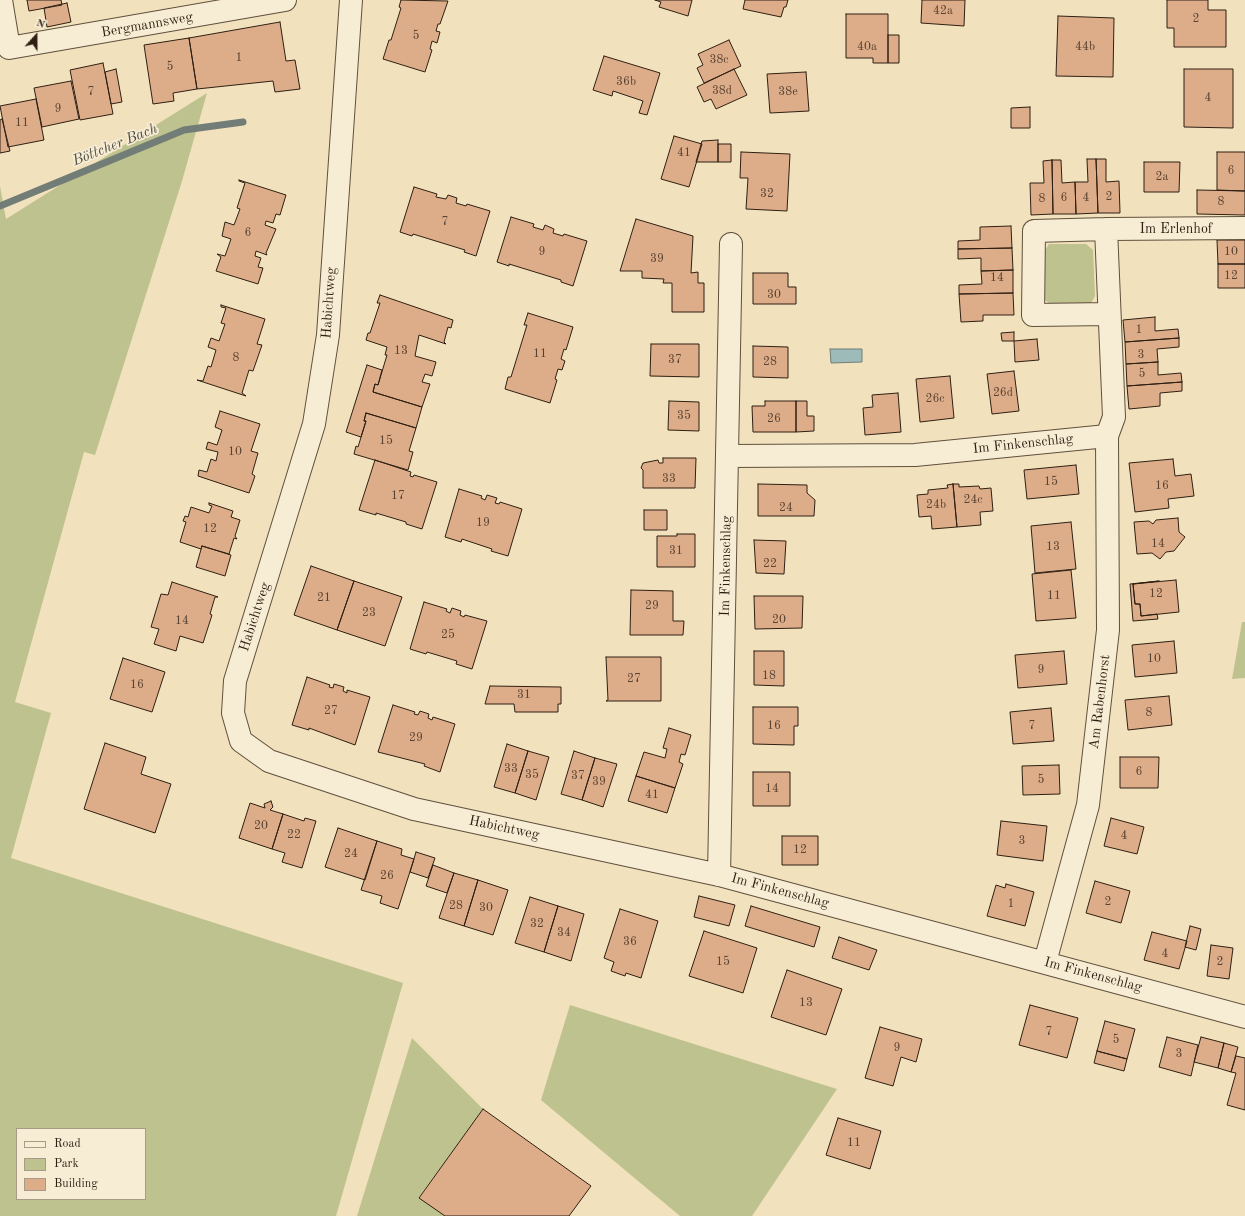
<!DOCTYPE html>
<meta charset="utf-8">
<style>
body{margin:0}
#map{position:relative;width:1245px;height:1216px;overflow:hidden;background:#f2e1bd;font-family:"Old Standard TT",serif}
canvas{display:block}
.legend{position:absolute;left:16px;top:1128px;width:130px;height:72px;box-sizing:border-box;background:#f7ecd4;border:1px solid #a79a86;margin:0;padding:5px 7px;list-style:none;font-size:12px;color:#2e1f12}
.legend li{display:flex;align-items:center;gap:8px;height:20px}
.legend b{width:20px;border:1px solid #a79a86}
.north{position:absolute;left:16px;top:16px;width:40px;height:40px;-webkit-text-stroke:3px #f7ecd4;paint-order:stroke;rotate:21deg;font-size:11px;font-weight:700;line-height:16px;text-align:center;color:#2e1f12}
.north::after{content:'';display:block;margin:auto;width:14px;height:18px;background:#2e1f12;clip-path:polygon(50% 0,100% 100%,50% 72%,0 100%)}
</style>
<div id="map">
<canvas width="1245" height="1216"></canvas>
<ul class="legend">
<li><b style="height:5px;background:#f7ecd4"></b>Road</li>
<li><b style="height:11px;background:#bec28e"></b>Park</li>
<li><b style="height:11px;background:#ddad8a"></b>Building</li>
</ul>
<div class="north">N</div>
</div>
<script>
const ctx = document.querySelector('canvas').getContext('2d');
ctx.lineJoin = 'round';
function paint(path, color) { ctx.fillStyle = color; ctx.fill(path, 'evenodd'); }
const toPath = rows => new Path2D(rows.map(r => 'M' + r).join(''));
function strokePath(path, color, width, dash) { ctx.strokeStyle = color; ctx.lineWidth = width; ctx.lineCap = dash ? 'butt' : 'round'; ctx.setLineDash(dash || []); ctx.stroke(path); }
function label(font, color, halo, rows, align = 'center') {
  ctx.font = font + ' "Old Standard TT",serif'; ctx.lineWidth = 3.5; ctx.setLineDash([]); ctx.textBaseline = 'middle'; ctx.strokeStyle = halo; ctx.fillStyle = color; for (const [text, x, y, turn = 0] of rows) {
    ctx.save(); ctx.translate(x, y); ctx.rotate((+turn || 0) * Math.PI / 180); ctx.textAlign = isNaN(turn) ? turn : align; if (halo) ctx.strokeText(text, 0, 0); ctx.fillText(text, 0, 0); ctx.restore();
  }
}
paint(toPath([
 [207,93,182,181,95,455,84,452,15,702,51,713,11,858,403,983,336,1216,0,1216,0,186,6,219],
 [17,1129,145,1129,145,1199,17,1199],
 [1049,244,1086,244,1093,250,1095,296,1090,305,1051,305,1044,299,1044,252],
 [1242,622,1245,622,1245,678,1232,679],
 [570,1005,821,1084,837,1089,752,1216,680,1216,541,1100],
 [412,1038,483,1109,419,1197,445,1216,357,1216]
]), '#bec28e');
const water = toPath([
 [830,349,862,349,862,362,831,363,830,349]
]);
paint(water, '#9dbcb9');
strokePath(water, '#717d76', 1);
strokePath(toPath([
 [0,206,184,130,243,122]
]), '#717d76', 7);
const building = toPath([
 [27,0,61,0,62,5,29,11,27,0],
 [401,0,448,1,440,24,438,24,436,31,440,32,437,43,432,41,430,49,432,50,425,72,383,59,389,40,391,40,401,8,399,7,401,0],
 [655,0,692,0,688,16,659,7,661,2,655,0],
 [745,0,788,0,786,7,784,7,781,17,743,9,745,0],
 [922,0,965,0,964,26,921,23,922,0],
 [1167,0,1208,0,1208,10,1226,10,1226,47,1174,47,1174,28,1167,28,1167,0],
 [67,3,71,22,47,27,44,8,67,3],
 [846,14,888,14,888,63,873,63,873,58,846,58,846,14],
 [1058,16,1114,18,1113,77,1056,76,1058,16],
 [280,22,286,61,295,60,300,89,275,92,273,81,197,89,189,38,280,22],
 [888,35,899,35,899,63,888,63,888,35],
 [189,38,197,89,173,93,174,101,153,104,144,45,189,38],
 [729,40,741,66,704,83,697,68,703,65,698,54,729,40],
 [604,56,660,73,647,115,639,113,643,101,613,91,612,96,593,90,604,56],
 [103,63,113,114,80,120,70,70,103,63],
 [116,69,122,102,111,104,105,72,116,69],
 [734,69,747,95,716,109,711,99,704,102,697,87,734,69],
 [1184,69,1233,69,1233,128,1184,127,1184,69],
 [806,72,809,111,770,113,767,74,806,72],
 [71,81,79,119,42,127,34,88,71,81],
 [36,99,44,140,8,147,0,106,36,99],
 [1030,107,1030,128,1011,128,1011,108,1030,107],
 [2,119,10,151,0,153,0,120,2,119],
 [674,136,702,144,689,187,661,179,674,136],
 [718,140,718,162,696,162,702,141,718,140],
 [718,144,731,144,731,162,718,162,718,144],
 [741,152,790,154,787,211,746,209,748,178,740,178,741,152],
 [1217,152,1245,152,1245,191,1217,190,1217,152],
 [1087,159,1096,159,1098,213,1076,214,1075,182,1088,182,1087,159],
 [1096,159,1106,159,1106,182,1119,181,1120,213,1098,213,1096,159],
 [1052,160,1053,214,1031,215,1030,183,1044,183,1043,161,1052,160],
 [1052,160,1061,160,1062,183,1075,182,1076,214,1053,214,1052,160],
 [1144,162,1180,162,1179,192,1144,192,1144,162],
 [239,180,286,195,280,215,276,214,273,223,266,221,265,225,276,229,266,253,267,255,256,251,255,256,261,258,258,267,263,268,258,284,216,271,221,257,217,254,225,256,231,239,222,236,225,222,234,225,240,209,237,208,245,183,239,181,239,180],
 [414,187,437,194,436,197,446,199,448,195,457,198,456,203,466,206,467,204,490,211,476,256,464,252,465,250,413,234,412,236,400,232,414,187],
 [1197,190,1245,191,1245,215,1197,214,1197,190],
 [511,217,534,224,533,227,543,230,545,225,554,229,553,233,563,236,564,234,587,241,573,286,561,282,561,280,509,264,509,266,497,262,511,217],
 [636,219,693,236,691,273,698,272,698,283,704,283,704,312,672,312,672,283,663,283,664,279,642,278,642,271,620,271,636,219],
 [1011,226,1012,248,958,249,958,241,980,240,980,227,1011,226],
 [1217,240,1245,240,1245,264,1218,264,1217,240],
 [1012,248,1013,270,981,271,981,258,958,259,958,249,1012,248],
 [1218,264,1245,264,1245,288,1218,288,1218,264],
 [1013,270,1013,293,959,294,959,285,982,284,981,271,1013,270],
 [753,273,788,273,788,287,796,287,796,304,753,304,753,273],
 [1013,293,1014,315,983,315,983,321,961,322,959,294,1013,293],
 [380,295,453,320,451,328,448,327,444,342,446,344,419,335,415,356,436,362,432,376,425,374,422,382,430,384,422,407,373,392,375,384,378,385,387,355,385,355,387,347,366,340,368,333,370,333,380,303,377,303,380,295],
 [221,305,265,319,257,344,262,345,253,371,249,370,242,393,246,396,197,380,203,381,208,366,211,367,216,350,208,347,211,338,219,341,225,324,221,323,226,308,221,307,221,305],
 [528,313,573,327,566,350,564,349,561,359,565,361,562,370,558,369,555,379,557,380,550,403,505,389,508,377,511,377,527,325,524,325,528,313],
 [1155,317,1155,331,1178,329,1179,338,1125,342,1123,320,1155,317],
 [1014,332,1014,341,1002,341,1001,333,1014,332],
 [1179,338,1179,347,1157,349,1158,362,1126,364,1125,342,1179,338],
 [1037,339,1039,360,1015,362,1014,341,1037,339],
 [651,344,699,344,699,377,650,376,651,344],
 [753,346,788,347,788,378,753,377,753,346],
 [1158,362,1158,375,1181,373,1182,382,1127,386,1126,364,1158,362],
 [367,365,382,370,378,385,375,384,373,392,422,407,416,428,366,413,364,421,366,421,361,437,346,432,367,365],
 [1014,371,1019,411,992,414,987,374,1014,371],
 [950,376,954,418,920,422,916,379,950,376],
 [1182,382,1182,391,1160,393,1160,406,1129,409,1127,386,1182,382],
 [898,393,901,432,865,435,863,408,873,407,872,395,898,393],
 [669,401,699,402,699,431,668,430,669,401],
 [765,401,796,401,796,432,753,432,752,406,765,406,765,401],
 [796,401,807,401,807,416,814,416,814,431,796,432,796,401],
 [220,411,260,424,251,451,258,453,252,474,255,476,249,493,198,476,199,470,207,472,211,459,216,461,218,452,206,449,208,442,217,445,222,430,215,427,220,411],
 [366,413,416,428,409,451,413,452,408,470,354,454,356,446,358,447,366,421,364,421,366,413],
 [663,458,696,458,695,488,643,488,643,470,641,468,643,463,658,460,659,463,663,463,663,458],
 [1173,459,1175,476,1191,474,1194,496,1168,499,1169,508,1135,512,1129,463,1173,459],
 [375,460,411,472,410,476,413,477,414,475,437,482,422,529,406,524,406,522,376,513,376,515,359,510,375,460],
 [1076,465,1079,494,1027,499,1024,470,1076,465],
 [758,484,807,485,807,493,815,500,814,516,758,516,758,484],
 [953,484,959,484,959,487,979,486,980,489,991,488,993,511,980,512,981,525,957,527,953,484],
 [953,484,957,527,932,529,931,516,919,517,917,495,928,494,928,490,948,488,947,485,953,484],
 [459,489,482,496,481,498,485,500,487,495,497,498,495,503,499,504,500,502,522,509,508,556,491,551,492,549,462,539,461,542,445,537,459,489],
 [209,503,233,511,231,517,240,520,235,536,237,539,234,538,229,554,202,546,201,549,180,542,186,522,183,521,185,516,188,517,191,507,209,513,212,506,209,505,209,503],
 [644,510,667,510,667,530,644,530,644,510],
 [1178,518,1179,532,1185,537,1174,551,1166,552,1160,559,1152,553,1137,554,1134,522,1149,521,1153,524,1156,520,1178,518],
 [1071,522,1076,569,1035,573,1031,526,1071,522],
 [677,534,695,534,695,567,657,567,657,536,677,536,677,534],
 [754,540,786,541,784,574,756,573,754,540],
 [202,546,231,555,225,576,196,567,202,546],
 [311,566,354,581,337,630,294,615,311,566],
 [1071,570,1076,618,1036,621,1032,574,1071,570],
 [1176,580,1179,612,1141,616,1140,604,1135,604,1133,584,1176,580],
 [354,581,402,597,385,646,337,630,354,581],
 [1159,581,1133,584,1135,604,1140,604,1141,616,1157,614,1158,619,1133,621,1130,584,1159,581],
 [172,582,218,597,215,597,210,614,212,615,203,643,180,636,176,651,154,644,159,629,151,627,161,594,168,595,172,582],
 [631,590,673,591,673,621,684,621,683,635,630,635,631,590],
 [754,596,803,596,802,628,755,629,754,596],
 [424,602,447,609,446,611,450,613,452,608,461,611,460,615,464,617,465,615,487,621,472,669,456,664,457,661,427,652,426,654,410,649,424,602],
 [1174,641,1177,673,1135,677,1132,645,1174,641],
 [754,651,784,651,784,686,754,685,754,651],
 [1064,651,1067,684,1018,688,1015,655,1064,651],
 [606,657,661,657,661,701,606,701,608,700,606,657],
 [123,658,165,672,152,712,110,699,123,658],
 [307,677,330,685,329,687,333,688,334,684,344,687,343,691,347,693,347,690,370,697,355,745,309,728,309,730,292,725,307,677],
 [490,686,561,687,561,704,558,704,558,712,515,712,514,704,485,704,490,686],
 [1169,696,1172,725,1128,730,1125,700,1169,696],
 [393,705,415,712,414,714,418,715,420,711,429,714,428,718,432,720,433,717,455,724,440,772,424,766,425,764,378,752,393,705],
 [753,707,798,707,798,726,794,726,794,745,753,744,753,707],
 [1051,708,1054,741,1013,744,1010,712,1051,708],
 [669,728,691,735,685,755,681,754,679,762,683,764,675,788,636,776,644,752,665,758,667,749,663,748,669,728],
 [105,743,146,757,141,774,171,784,155,833,84,809,105,743],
 [507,744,528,751,515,793,494,787,507,744],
 [528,751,549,757,536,800,515,793,528,751],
 [574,751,595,758,582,800,561,794,574,751],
 [1120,757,1159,757,1158,788,1120,788,1120,757],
 [595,758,617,764,603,807,582,800,595,758],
 [1059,765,1060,794,1023,795,1022,766,1059,765],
 [753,772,790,772,790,806,753,806,753,772],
 [636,776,675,788,667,813,628,801,636,776],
 [271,801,273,807,270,810,283,814,272,849,239,838,250,803,265,808,264,804,271,801],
 [283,814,304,821,305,818,316,821,302,868,282,862,285,853,272,849,283,814],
 [1111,818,1144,827,1137,854,1104,846,1111,818],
 [1001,821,1047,826,1043,861,997,855,1001,821],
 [338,828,377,841,365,880,325,867,338,828],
 [782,836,818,836,818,865,782,865,782,836],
 [377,841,402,849,401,855,414,859,398,909,380,903,382,896,361,890,377,841],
 [416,852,435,858,428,878,410,872,416,852],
 [433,865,454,873,447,893,426,886,433,865],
 [454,873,478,880,464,926,439,918,454,873],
 [478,880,508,890,493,935,464,926,478,880],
 [1095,881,1130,891,1121,923,1086,913,1095,881],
 [1006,884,1034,892,1025,926,987,916,996,885,1005,888,1006,884],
 [699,896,735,905,729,926,694,917,699,896],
 [530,897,558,906,544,952,515,943,530,897],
 [558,906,584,914,571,961,544,952,558,906],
 [751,906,820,927,814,947,745,926,751,906],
 [620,909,658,921,641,978,626,973,625,976,611,971,614,962,604,958,620,909],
 [1190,926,1201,929,1196,950,1185,947,1190,926],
 [704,931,757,948,743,993,689,976,704,931],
 [1152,932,1187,941,1179,969,1144,960,1152,932],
 [839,937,877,950,869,970,832,958,839,937],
 [1211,945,1233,948,1229,979,1207,976,1211,945],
 [787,970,842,989,826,1035,771,1017,787,970],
 [1030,1005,1078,1018,1067,1058,1019,1045,1030,1005],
 [1105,1021,1135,1029,1127,1059,1097,1051,1105,1021],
 [880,1027,922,1039,916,1062,901,1057,893,1086,865,1078,880,1027],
 [1167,1037,1198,1045,1191,1076,1159,1067,1167,1037],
 [1201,1037,1224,1043,1218,1068,1194,1062,1201,1037],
 [1224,1043,1238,1047,1231,1072,1218,1068,1224,1043],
 [1097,1051,1127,1059,1124,1071,1094,1063,1097,1051],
 [1236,1056,1245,1058,1245,1110,1227,1105,1236,1073,1231,1072,1236,1056],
 [483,1109,591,1186,569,1216,445,1216,419,1198,483,1109],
 [838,1118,881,1131,870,1169,826,1155,838,1118]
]);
paint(building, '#ddad8a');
strokePath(building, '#2e1f12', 1);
const minor = toPath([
 [1,0,9,48,285,0],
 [351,0,328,335,314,424,235,681,233,713,241,741,269,761,414,809,719,875,1245,1017],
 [1106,229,1034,231,1033,315,1109,314],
 [728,456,915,455,1107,436,1114,417,1106,229,1245,228],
 [719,875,731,244],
 [1045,962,1088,805,1108,630,1107,436]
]);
strokePath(minor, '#5f503d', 24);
strokePath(minor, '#f7ecd4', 22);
label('12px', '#5a4230', null, [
 ["42a",943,11],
 ["2",1196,19],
 ["5",416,36],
 ["40a",867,47],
 ["44b",1085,47],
 ["1",239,58],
 ["38c",719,60],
 ["5",170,67],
 ["36b",626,82],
 ["38d",722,91],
 ["7",91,92],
 ["38e",788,92],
 ["4",1208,98],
 ["9",58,109],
 ["11",22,123],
 ["41",684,153],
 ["6",1231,171],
 ["2a",1162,177],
 ["32",767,194],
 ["2",1109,197],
 ["6",1064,198],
 ["4",1086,198],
 ["8",1042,199],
 ["8",1221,202],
 ["7",445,222],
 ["6",248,233],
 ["9",542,252],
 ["10",1231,252],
 ["39",657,259],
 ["12",1231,276],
 ["14",997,278],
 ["30",774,295],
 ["1",1139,330],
 ["13",401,351],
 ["11",540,354],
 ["3",1141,355],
 ["8",236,358],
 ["37",675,360],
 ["28",770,362],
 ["5",1142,374],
 ["26d",1003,393],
 ["26c",935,399],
 ["35",684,416],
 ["26",774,419],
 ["15",386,441],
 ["10",235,452],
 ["33",669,479],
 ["15",1051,482],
 ["16",1162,486],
 ["17",398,496],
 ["24c",973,500],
 ["24b",936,505],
 ["24",786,508],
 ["19",483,523],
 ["12",210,529],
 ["14",1158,544],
 ["13",1053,547],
 ["31",676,551],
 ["22",770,564],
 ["12",1156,594],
 ["11",1054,596],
 ["21",324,598],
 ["29",652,606],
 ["23",369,613],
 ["20",779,620],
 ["14",182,621],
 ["25",448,635],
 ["10",1154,659],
 ["9",1041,670],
 ["18",769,676],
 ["27",634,679],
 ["16",137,685],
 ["31",524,695],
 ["27",331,711],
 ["8",1149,713],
 ["16",774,726],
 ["7",1032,726],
 ["29",416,738],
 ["33",511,769],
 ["6",1139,772],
 ["35",532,775],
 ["37",578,776],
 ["5",1041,780],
 ["39",599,782],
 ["14",772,789],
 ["41",652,795],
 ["20",261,826],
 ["22",294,835],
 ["4",1124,836],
 ["3",1022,841],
 ["12",800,850],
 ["24",351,854],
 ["26",387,876],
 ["2",1108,902],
 ["1",1011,904],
 ["28",456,906],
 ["30",486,908],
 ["32",537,924],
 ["34",564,933],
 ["36",630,942],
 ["4",1165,954],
 ["15",723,962],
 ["2",1220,962],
 ["13",806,1003],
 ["7",1049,1032],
 ["5",1116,1040],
 ["9",897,1048],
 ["3",1179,1054],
 ["11",854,1143]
]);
label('14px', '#2e1f12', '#f7ecd4', [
 ["Bergmannsweg",147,25,-10],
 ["Im Erlenhof",1176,229],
 ["Habichtweg",329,303,-86],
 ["Im Finkenschlag",1023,444,-6],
 ["Im Finkenschlag",726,566,-89],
 ["Habichtweg",255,617,-72],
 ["Am Rabenhorst",1100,702,-83],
 ["Habichtweg",504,828,12],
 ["Im Finkenschlag",780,891,15],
 ["Im Finkenschlag",1093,975,15]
]);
label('italic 15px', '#4f4e44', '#f7ecd4', [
 ["Böttcher Bach",115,145,-22]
]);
</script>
